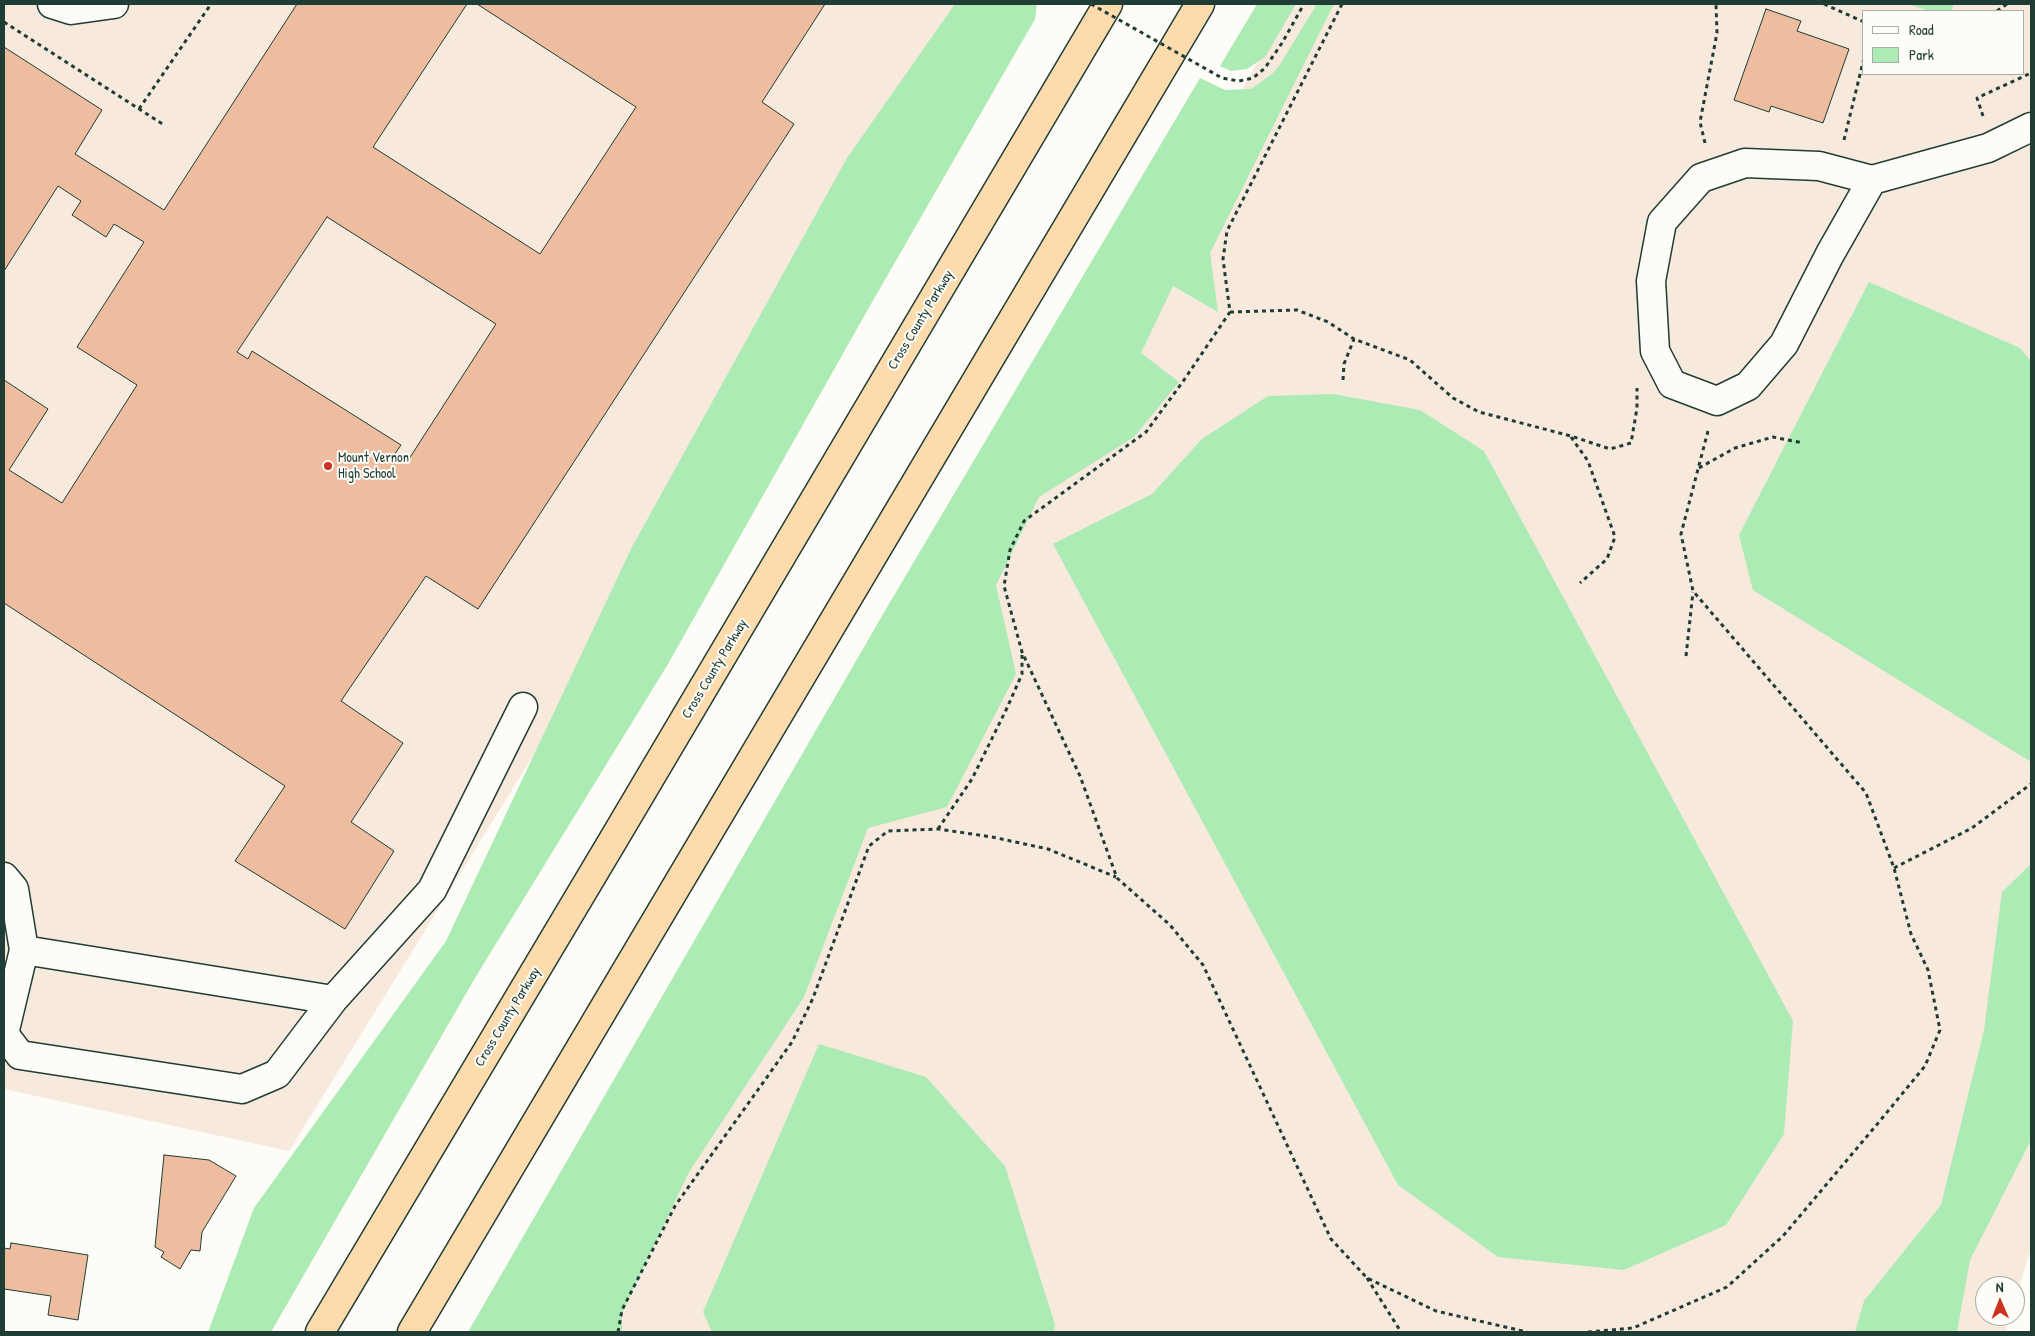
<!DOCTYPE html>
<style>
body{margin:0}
#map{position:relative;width:2035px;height:1336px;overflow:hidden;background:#fdfcf7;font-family:"Patrick Hand",sans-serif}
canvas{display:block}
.frame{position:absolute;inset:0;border:5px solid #1f3d34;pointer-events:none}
.legend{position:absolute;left:1862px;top:10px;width:162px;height:65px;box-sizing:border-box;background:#fdfcf7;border:1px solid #a4b0a9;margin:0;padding:6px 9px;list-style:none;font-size:15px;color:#1f3d34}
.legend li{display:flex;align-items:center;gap:10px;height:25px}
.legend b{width:25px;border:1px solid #a4b0a9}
.north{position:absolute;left:1975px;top:1276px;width:50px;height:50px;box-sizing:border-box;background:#fdfcf7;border:1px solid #a4b0a9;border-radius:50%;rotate:359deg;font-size:14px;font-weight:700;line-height:20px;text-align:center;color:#1f3d34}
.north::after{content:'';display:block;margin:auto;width:18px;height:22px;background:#c8321e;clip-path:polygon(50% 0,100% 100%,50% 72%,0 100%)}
</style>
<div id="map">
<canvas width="2035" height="1336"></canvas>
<div class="frame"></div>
<ul class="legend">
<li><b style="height:6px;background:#fdfcf7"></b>Road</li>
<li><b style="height:14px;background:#acebb3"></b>Park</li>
</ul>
<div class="north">N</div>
</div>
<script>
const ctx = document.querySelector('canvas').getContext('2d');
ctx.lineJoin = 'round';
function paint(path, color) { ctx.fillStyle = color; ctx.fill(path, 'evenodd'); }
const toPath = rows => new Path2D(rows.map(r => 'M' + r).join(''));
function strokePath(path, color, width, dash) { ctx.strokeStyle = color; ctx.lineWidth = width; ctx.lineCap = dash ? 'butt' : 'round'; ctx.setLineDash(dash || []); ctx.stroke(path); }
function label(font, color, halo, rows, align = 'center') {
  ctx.font = font + ' "Patrick Hand",sans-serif'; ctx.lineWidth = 4; ctx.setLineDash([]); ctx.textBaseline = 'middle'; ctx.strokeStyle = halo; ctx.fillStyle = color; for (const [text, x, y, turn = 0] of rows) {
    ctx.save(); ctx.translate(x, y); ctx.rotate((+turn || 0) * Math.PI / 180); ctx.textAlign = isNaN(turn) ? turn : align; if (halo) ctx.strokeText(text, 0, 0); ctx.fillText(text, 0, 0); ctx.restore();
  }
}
paint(toPath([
 [4,4,997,4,289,1151,4,1089],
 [1291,4,2031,4,2031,1248,2015,1300,2015,1286,1985,1286,1985,1316,2010,1316,2005,1332,525,1332],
 [1864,11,2024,11,2024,74,1864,74]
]), '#f8e9dd');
paint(toPath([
 [955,4,1037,4,1035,19,871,304,668,664,475,978,271,1332,208,1332,254,1208,446,941,632,547,847,158],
 [1257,4,1296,4,1265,57,1247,69,1231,71,1220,66],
 [1317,4,1334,4,1210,253,1218,312,1173,286,1141,353,1179,382,1134,437,1039,497,996,585,1016,674,947,807,868,828,804,997,689,1172,622,1313,622,1332,468,1332,886,609,1200,78,1225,90,1251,89,1272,74,1279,66],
 [1908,4,1954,4,1951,11,1930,11],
 [1869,282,2020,348,2031,361,2031,762,1753,590,1739,535],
 [1333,394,1420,410,1484,451,1793,1021,1784,1134,1726,1225,1624,1270,1498,1257,1398,1185,1053,544,1152,494,1202,439,1268,396],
 [2031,864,2031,1140,1970,1260,1957,1332,1855,1332,1864,1301,1941,1205,1984,1030,2002,892],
 [819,1044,926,1077,1005,1166,1055,1325,1053,1332,712,1332,703,1312]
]), '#acebb3');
const building = toPath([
 [297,4,467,4,373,147,540,254,636,107,477,4,825,4,762,102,794,124,478,609,426,576,341,701,403,743,351,822,394,851,345,929,235,861,285,786,4,603,4,380,48,409,9,470,62,503,137,385,77,347,144,242,114,224,106,237,72,215,81,201,58,186,4,271,4,47,102,110,75,154,164,210,297,4],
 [327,217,496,324,407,462,394,455,401,445,252,351,248,359,237,352,327,217],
 [1766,9,1801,21,1797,31,1849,49,1823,123,1771,106,1769,112,1734,100,1766,9],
 [164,1155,209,1160,236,1176,202,1232,200,1251,191,1250,180,1269,161,1257,164,1252,155,1247,164,1155],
 [11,1243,88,1255,78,1320,48,1315,51,1296,4,1289,4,1248,10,1249,11,1243]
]);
paint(building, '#eebd9f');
strokePath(building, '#1f3d34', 1);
const minor = toPath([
 [52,4,71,10,114,4],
 [1872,180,1830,254,1784,344,1748,386,1717,401,1672,384,1655,351,1651,281,1662,222,1701,178,1745,163,1819,166,1872,180,1988,148,2031,127],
 [4,877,14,889,24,950,4,1034,20,1055,242,1089,277,1074,333,1000,24,950],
 [333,1000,432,890,523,707]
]);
const highway = toPath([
 [320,1332,615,837,1108,4],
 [412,1332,1200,4]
]);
strokePath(minor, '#1f3d34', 31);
strokePath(highway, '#1f3d34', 31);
strokePath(toPath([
 [1342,4,1227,231,1223,259,1230,312,1184,380,1146,432,1024,521,1010,550,1004,586,1022,652,1080,776,1117,878,1170,925,1203,965,1331,1239,1367,1278,1436,1311,1527,1332],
 [1824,4,1864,22],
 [1997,11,2007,4],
 [4,22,164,125],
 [139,109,211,4],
 [1983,116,1977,98,2031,73],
 [1844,140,1864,58],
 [1705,143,1700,122,1717,33,1716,4],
 [1230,312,1297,310,1328,322,1354,339,1410,360,1453,398,1479,412,1571,436,1610,449,1631,443,1637,408,1637,388],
 [1343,380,1344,364,1354,339],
 [1571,437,1588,461,1615,537,1607,559,1580,583],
 [1699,468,1735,448,1773,437,1803,443],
 [1686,656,1693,592],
 [938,829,972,779,1007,708,1022,674,1022,655],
 [1894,868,1972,828,2031,784],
 [1367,1278,1401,1332],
 [618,1332,622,1310,675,1206,792,1042,813,998,869,846,888,831,938,829,992,837,1048,849,1116,877],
 [1588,1332,1633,1328,1727,1287,1783,1236,1879,1122,1925,1066,1940,1030,1928,970,1911,934,1894,868,1866,793,1693,591,1681,534,1708,431]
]), '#1f3d34', 3, [4, 4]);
strokePath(minor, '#fdfcf7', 28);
strokePath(highway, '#fedbac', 28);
strokePath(toPath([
 [1091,4,1222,78,1239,81,1253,78,1265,68,1282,43,1304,4]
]), '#1f3d34', 3, [4, 4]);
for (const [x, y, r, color] of [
 [328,466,5,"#c8321e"]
]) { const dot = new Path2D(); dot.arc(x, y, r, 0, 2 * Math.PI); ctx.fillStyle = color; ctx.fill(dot); strokePath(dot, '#fdfcf7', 2); }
label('14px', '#1f3d34', '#fdfcf7', [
 ["Cross County Parkway",921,320,-59],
 ["Cross County Parkway",715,669,-59],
 ["Cross County Parkway",508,1017,-59]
]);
label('14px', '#1f3d34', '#fdfcf7', [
 ["Mount Vernon",338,458],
 ["High School",338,474]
], 'left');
</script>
